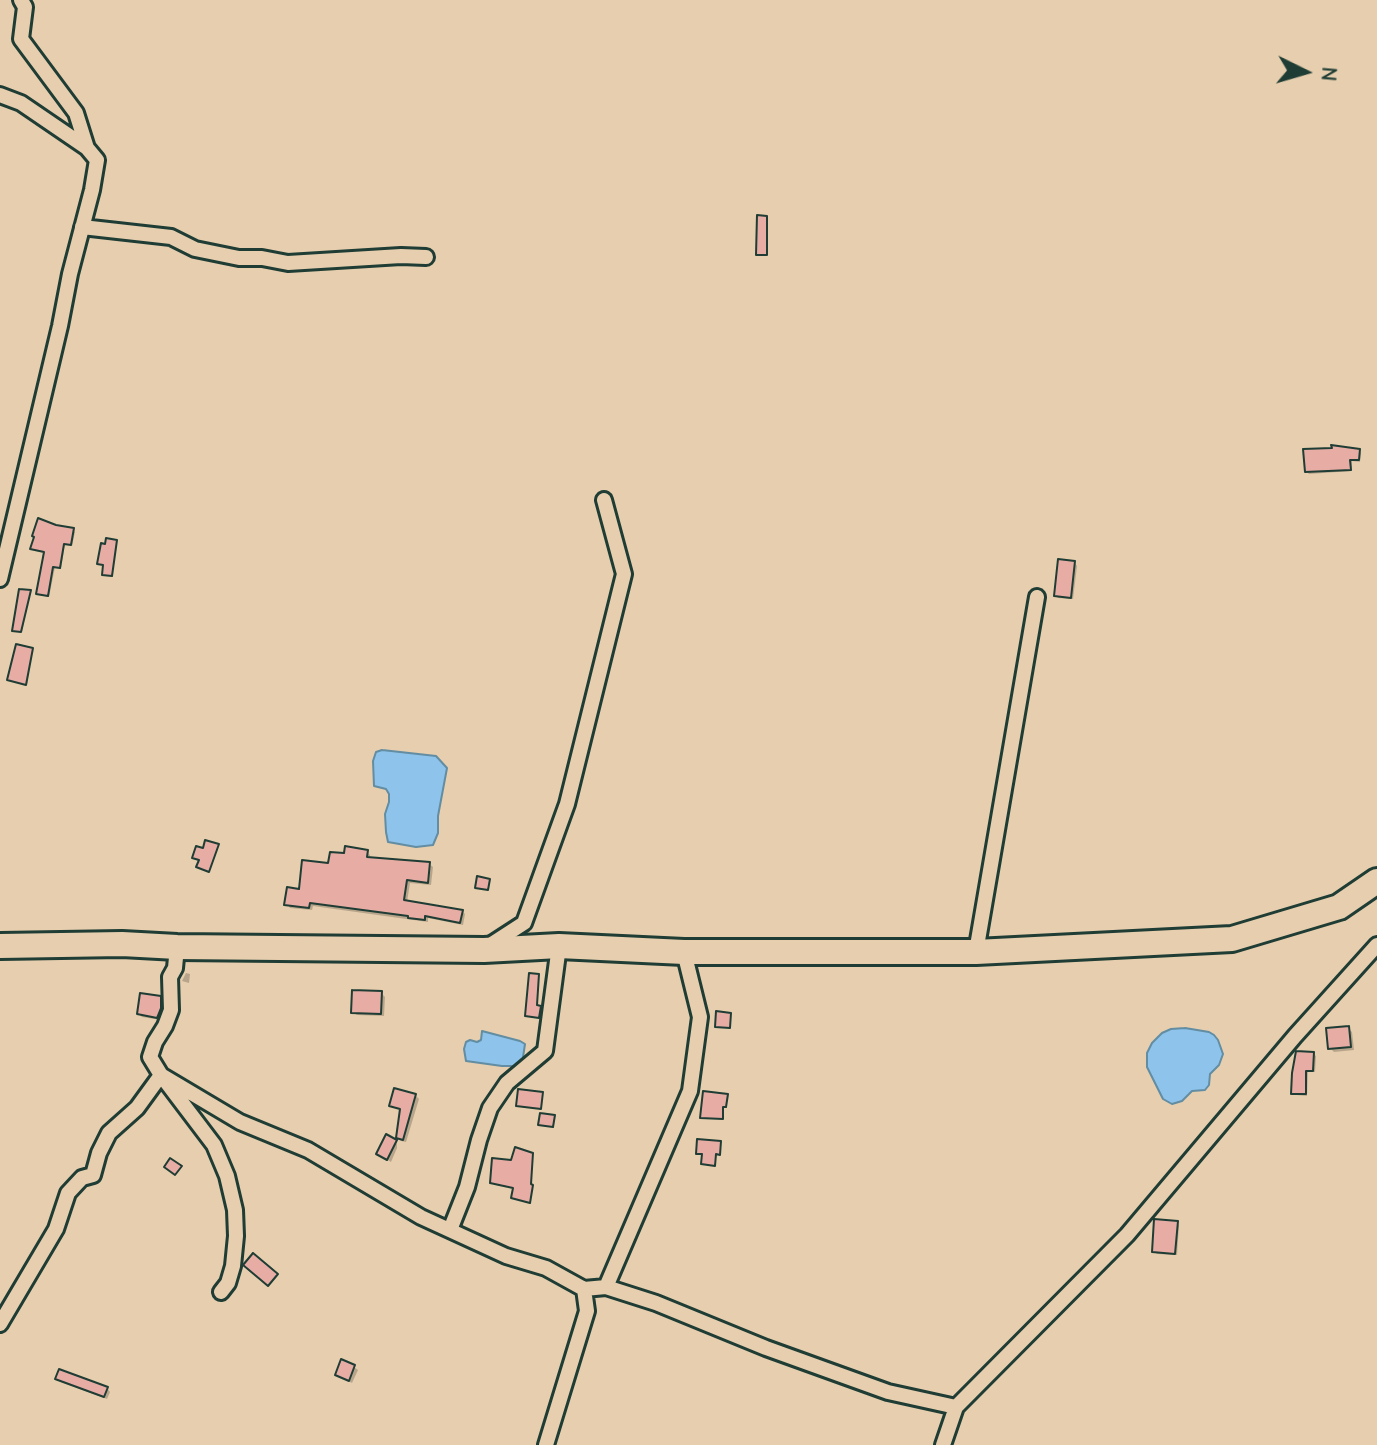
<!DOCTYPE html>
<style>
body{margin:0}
#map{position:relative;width:1377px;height:1445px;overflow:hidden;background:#e6ceae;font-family:"Comic Neue",sans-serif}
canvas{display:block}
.north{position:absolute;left:1265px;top:32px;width:80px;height:80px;-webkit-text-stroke:6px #e6ceae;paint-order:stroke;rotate:95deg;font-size:22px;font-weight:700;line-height:32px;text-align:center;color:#1f3d34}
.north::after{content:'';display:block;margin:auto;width:28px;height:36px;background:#1f3d34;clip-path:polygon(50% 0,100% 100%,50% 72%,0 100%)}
</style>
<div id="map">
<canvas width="1377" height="1445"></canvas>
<div class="north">N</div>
</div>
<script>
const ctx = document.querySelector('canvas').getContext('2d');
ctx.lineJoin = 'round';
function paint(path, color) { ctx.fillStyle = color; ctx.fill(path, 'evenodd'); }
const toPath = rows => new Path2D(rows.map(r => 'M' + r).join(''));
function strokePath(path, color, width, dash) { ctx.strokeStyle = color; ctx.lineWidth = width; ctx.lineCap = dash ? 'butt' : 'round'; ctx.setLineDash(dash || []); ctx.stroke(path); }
const water = toPath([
 [382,750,436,756,447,768,438,816,438,833,433,845,416,847,388,842,386,832,385,814,389,802,389,794,386,789,374,786,373,761,376,752,382,750],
 [1185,1028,1209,1032,1214,1035,1218,1040,1223,1054,1219,1065,1210,1074,1209,1085,1205,1090,1192,1091,1182,1101,1172,1104,1163,1099,1147,1067,1147,1053,1152,1043,1162,1033,1171,1029,1185,1028],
 [482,1031,520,1041,525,1044,522,1064,514,1066,502,1066,466,1061,464,1049,466,1042,470,1040,477,1042,481,1040,482,1031]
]);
paint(water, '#8ec3eb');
strokePath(water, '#628da2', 2);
paint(toPath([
 [1359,451,1361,453,1360,462,1352,461,1352,471,1309,474,1307,472],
 [73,530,75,532,72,546,65,544,61,569,55,567,49,597,40,595,38,594,46,553,33,549],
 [1075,563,1077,566,1073,599,1058,598,1056,595],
 [30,592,22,632,16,631],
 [32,650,27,685,10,680],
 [367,852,370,855,370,859,429,864,433,867,431,885,410,883,407,902,462,911,465,914,463,925,428,918,428,922,313,906,312,910,290,908,287,904,330,865],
 [186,973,190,974,189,983,182,981],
 [381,993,385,997,384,1016,357,1015,353,1012],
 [160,998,163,1001,163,1013,161,1020,142,1017,139,1014],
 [1349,1029,1352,1032,1354,1050,1334,1052,1330,1048],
 [1313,1053,1316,1056,1315,1072,1308,1072,1307,1096,1296,1095,1293,1093],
 [415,1095,419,1099,406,1142,401,1141,398,1137,402,1110,395,1108,392,1105],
 [394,1141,397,1144,397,1148,391,1162,378,1154],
 [1177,1223,1179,1225,1177,1255,1157,1254,1154,1251],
 [354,1367,358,1370,352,1383,337,1375],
 [58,1379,107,1388,110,1392,107,1399,61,1382]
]), '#0003');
const building = toPath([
 [757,215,767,216,767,255,756,255,757,215],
 [1331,445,1360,449,1359,460,1350,460,1351,470,1305,472,1303,449,1332,448,1331,445],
 [38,518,56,525,74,528,71,545,64,544,60,568,53,567,48,596,36,594,44,552,30,549,34,537,32,536,38,518],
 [106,538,117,540,112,576,102,575,103,565,97,564,101,543,105,544,106,538],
 [1058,559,1075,561,1071,598,1054,596,1058,559],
 [19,589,31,590,21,632,12,631,19,589],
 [16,644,33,648,26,685,7,680,16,644],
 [205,840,219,844,209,872,196,867,199,860,192,858,196,846,203,848,205,840],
 [345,846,368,850,367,857,430,862,428,883,407,880,404,900,463,910,460,923,425,916,425,920,408,918,408,916,310,903,309,908,284,905,287,887,299,889,302,860,328,863,330,852,344,853,345,846],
 [477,876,490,879,488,890,475,888,477,876],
 [529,973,539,974,537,1005,541,1006,539,1018,525,1016,529,973],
 [352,990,382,991,381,1014,351,1013,352,990],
 [140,993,161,996,161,1008,157,1018,137,1014,140,993],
 [716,1011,731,1013,730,1028,715,1027,716,1011],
 [1349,1026,1351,1047,1328,1049,1326,1028,1349,1026],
 [1296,1051,1314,1052,1313,1071,1306,1071,1306,1094,1291,1094,1292,1073,1296,1051],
 [394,1088,416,1094,403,1140,396,1138,400,1109,389,1106,394,1088],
 [518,1089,543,1092,541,1109,516,1106,518,1089],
 [703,1091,728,1094,726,1107,723,1107,723,1119,700,1118,703,1091],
 [540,1113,555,1115,553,1127,538,1125,540,1113],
 [386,1134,397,1140,387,1160,376,1154,386,1134],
 [697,1139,721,1141,720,1155,716,1154,715,1166,701,1164,702,1154,696,1154,697,1139],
 [515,1147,533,1153,531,1184,533,1185,530,1203,511,1198,513,1188,490,1183,492,1158,511,1160,515,1147],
 [170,1158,182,1166,175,1175,164,1167,170,1158],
 [1154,1219,1178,1221,1175,1254,1152,1252,1154,1219],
 [253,1253,278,1274,268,1286,243,1265,253,1253],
 [341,1359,355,1365,349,1381,335,1375,341,1359],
 [59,1369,108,1387,104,1397,55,1379,59,1369]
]);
paint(building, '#e7aca4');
strokePath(building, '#1f3d34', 2);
const minor = toPath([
 [21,0,25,7,21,39,76,113,87,148],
 [0,95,21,103,87,148,97,160,92,190,70,274,60,326,0,579],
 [82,227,171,237,195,249,239,258,262,258,288,263,401,256,426,257],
 [177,947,175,968,170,977,171,1010,165,1026,155,1042,150,1057,161,1075,214,1145,227,1176,235,1210,236,1236,233,1266,228,1283,221,1292],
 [487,947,524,923,567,804,624,574,604,500],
 [976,952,1037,597],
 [450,1230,467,1187,479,1140,490,1108,507,1083,545,1051,559,946],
 [606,1287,690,1091,700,1017,684,952],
 [0,1324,56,1229,68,1193,82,1178,93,1175,99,1153,109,1133,137,1108,161,1075,240,1122,308,1150,421,1217,506,1256,546,1268,584,1289,606,1287,656,1303,766,1348,888,1392,956,1407],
 [546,1445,587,1311,584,1289],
 [943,1445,956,1407,1127,1235,1295,1036,1377,945]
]);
const trunk = toPath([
 [0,946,122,944,177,947,484,950,559,946,684,952,976,952,1232,939,1339,907,1377,881]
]);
strokePath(minor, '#1f3d34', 20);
strokePath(trunk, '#1f3d34', 30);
strokePath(minor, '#e6ceae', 14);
strokePath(trunk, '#e6ceae', 24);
</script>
